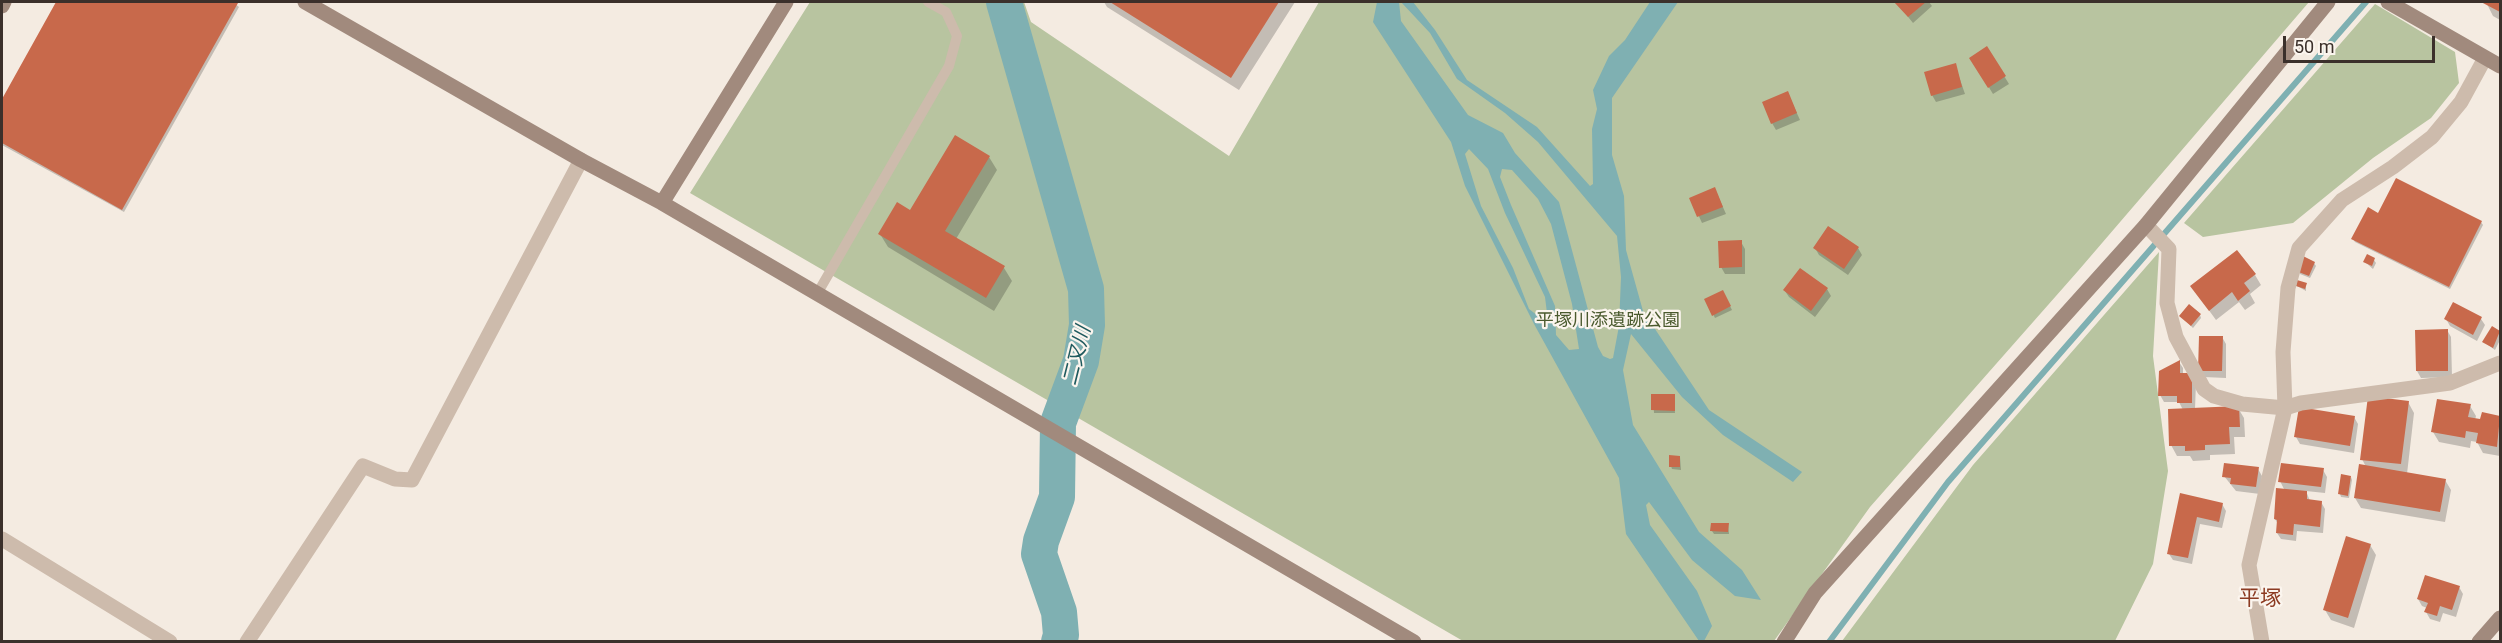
<!DOCTYPE html>
<meta charset="utf-8">
<style>
body{margin:0}
#map{position:relative;width:2502px;height:643px;overflow:hidden;background:#f4ebe1;font-family:Roboto,sans-serif}
canvas{display:block}
.frame{position:absolute;inset:0;border:3px solid #3b302b;pointer-events:none}
.scale{position:absolute;left:2283px;top:36px;width:152px;height:27px;box-sizing:border-box;border:3px solid #3b302b;border-top:0;padding-left:8px;font-size:18px;line-height:21px;white-space:nowrap;color:#3b302b;-webkit-text-stroke:4px #fbf5ee;paint-order:stroke}
</style>
<div id="map">
<canvas width="2502" height="643"></canvas>
<div class="frame"></div>
<div class="scale">50 m</div>
</div>
<script>
const ctx = document.querySelector('canvas').getContext('2d');
ctx.lineJoin = 'round';
function paint(path, color) { ctx.fillStyle = color; ctx.fill(path, 'evenodd'); }
const toPath = rows => new Path2D(rows.map(r => 'M' + r).join(''));
function strokePath(path, color, width, dash) { ctx.strokeStyle = color; ctx.lineWidth = width; ctx.lineCap = dash ? 'butt' : 'round'; ctx.setLineDash(dash || []); ctx.stroke(path); }
function label(font, color, halo, rows, align = 'center') {
  ctx.font = font + ' Roboto,"Noto Sans JP",sans-serif'; ctx.lineWidth = 4.5; ctx.setLineDash([]); ctx.textBaseline = 'middle'; ctx.strokeStyle = halo; ctx.fillStyle = color; for (const [text, x, y, turn = 0] of rows) {
    ctx.save(); ctx.translate(x, y); ctx.rotate((+turn || 0) * Math.PI / 180); ctx.textAlign = isNaN(turn) ? turn : align; if (halo) ctx.strokeText(text, 0, 0); ctx.fillText(text, 0, 0); ctx.restore();
  }
}
paint(toPath([
 [810,2,1024,2,1031,22,1229,156,1319,2,2309,2,2078,271,1870,507,1774,641,1463,641,690,193],
 [2375,4,2455,52,2459,83,2431,118,2373,158,2293,223,2203,237,2184,223],
 [2159,252,2153,356,2168,471,2153,564,2115,641,1842,641,1973,465]
]), '#b8c4a0');
paint(toPath([
 [1377,2,1399,2,1401,21,1468,115,1503,133,1515,153,1559,202,1598,347,1603,356,1610,359,1613,358,1619,326,1621,277,1617,236,1538,142,1505,113,1457,79,1430,33,1401,2,1413,2,1435,30,1467,80,1537,127,1590,186,1593,184,1592,129,1597,109,1593,90,1609,56,1625,40,1650,2,1678,2,1612,98,1612,155,1624,196,1626,250,1643,311,1709,410,1802,472,1793,482,1723,435,1682,397,1631,334,1623,370,1633,425,1699,532,1742,570,1761,600,1735,596,1692,560,1649,502,1646,505,1650,525,1697,591,1712,626,1704,641,1699,641,1626,534,1619,478,1534,324,1465,186,1451,142,1373,22],
 [1469,149,1488,169,1505,213,1545,297,1547,313,1542,319,1529,309,1513,268,1481,206,1465,154],
 [1502,169,1512,170,1538,199,1551,224,1572,304,1579,349,1569,350,1556,335,1555,306,1511,205,1500,177]
]), '#7fb0b2');
paint(toPath([
 [58,2,233,2,239,7,124,212,2,145,2,102],
 [1104,2,1295,2,1239,90,1107,7],
 [1896,2,1929,2,1932,6,1913,23],
 [2486,2,2500,2,2500,20,2493,16],
 [1987,48,2009,84,1993,94,1971,58],
 [1955,65,1965,94,1936,102,1932,95],
 [1791,100,1800,120,1776,130,1772,123],
 [989,157,997,170,956,239,1004,268,1012,281,994,311,888,247,880,234],
 [1715,189,1726,214,1702,223,1691,199],
 [2379,215,2481,222,2483,225,2450,289,2355,242,2353,239],
 [1741,242,1745,249,1745,274,1725,274,1721,267],
 [1815,248,1858,248,1862,255,1848,275,1819,255],
 [2374,260,2376,263,2373,269,2365,262],
 [2314,263,2316,266,2310,278,2300,274,2298,271],
 [2255,275,2261,285,2250,294,2255,303,2245,310,2239,302,2216,320,2192,287],
 [2306,284,2306,291,2297,286],
 [1827,289,1831,296,1815,317,1789,297,1785,291],
 [1723,292,1732,310,1715,318,1706,300],
 [2454,304,2481,319,2485,325,2477,341,2450,326,2446,319],
 [2200,315,2201,318,2193,328,2181,316],
 [2492,328,2500,333,2500,340,2495,350,2484,342],
 [2447,330,2451,337,2452,377,2421,378,2417,371],
 [2222,337,2226,344,2226,378,2204,377,2200,370],
 [2179,362,2183,368,2183,375,2196,382,2195,409,2238,408,2244,418,2245,437,2234,437,2235,454,2210,455,2210,460,2193,461,2190,456,2177,456,2171,445,2183,410,2179,402,2164,402,2160,395],
 [1653,395,1674,396,1675,413,1654,413],
 [2408,402,2414,413,2407,474,2445,480,2451,490,2445,522,2361,508,2355,498,2366,467,2362,459],
 [2470,406,2476,416,2475,420,2481,421,2483,414,2500,417,2500,456,2483,453,2477,442,2471,441,2470,448,2439,442,2433,432],
 [2354,417,2358,424,2354,453,2300,444,2296,437],
 [1680,457,1681,470,1672,469,1671,466],
 [2258,469,2262,476,2260,494,2236,491,2224,476],
 [2323,470,2327,477,2325,493,2306,491,2310,501,2321,502,2325,509,2323,533,2297,531,2296,541,2281,539,2277,533,2278,524,2275,519,2285,491,2280,481],
 [2351,477,2352,480,2349,498,2341,497,2340,494],
 [2181,495,2222,504,2226,511,2222,528,2200,524,2192,564,2173,560,2169,554],
 [1728,525,1729,534,1714,534,1712,531],
 [2370,545,2376,555,2354,628,2331,620,2325,610],
 [2459,587,2463,594,2456,617,2443,613,2440,622,2430,619,2426,612,2427,608,2422,606,2418,599]
]), '#0003');
strokePath(toPath([
 [1829,642,1948,482,2366,2]
]), '#7fb0b2', 6);
strokePath(toPath([
 [1004,2,1086,289,1087,325,1081,361,1058,423,1057,497,1041,541,1039,554,1059,612,1061,635,1059,642]
]), '#7fb0b2', 36);
paint(toPath([
 [56,2,238,3,122,210,2,143,2,99],
 [1110,2,1279,2,1231,78],
 [1894,2,1926,2,1908,17],
 [2481,2,2500,2,2500,12],
 [1987,46,2006,76,1988,88,1969,58],
 [1956,63,1962,87,1931,96,1924,72],
 [1788,91,1797,113,1771,124,1762,102],
 [955,135,990,156,945,231,1005,266,986,298,878,234,897,202,910,210],
 [2396,178,2482,221,2449,287,2351,239,2368,207,2378,213],
 [1715,187,1723,207,1697,217,1689,198],
 [1828,226,1859,247,1844,269,1813,248],
 [1742,240,1742,267,1719,268,1718,241],
 [2237,250,2256,274,2244,283,2250,291,2238,301,2232,292,2209,311,2190,286],
 [2367,254,2375,258,2372,266,2363,262],
 [2303,256,2315,262,2309,276,2296,271],
 [1800,268,1828,288,1811,311,1783,290],
 [2297,280,2307,283,2305,289,2296,286],
 [1723,290,1731,306,1712,316,1704,299],
 [2453,302,2482,317,2473,335,2444,319],
 [2189,304,2201,314,2191,326,2179,316],
 [2492,326,2500,331,2493,348,2482,342],
 [2448,329,2448,371,2416,371,2415,330],
 [2199,336,2223,336,2222,371,2198,371],
 [2180,360,2180,373,2192,373,2192,403,2177,403,2177,396,2158,396,2159,371],
 [1651,394,1675,394,1675,411,1651,410],
 [2368,396,2409,401,2401,464,2360,460],
 [2437,399,2471,404,2468,417,2480,419,2482,412,2500,416,2497,447,2476,443,2478,433,2466,431,2465,438,2431,432],
 [2239,406,2240,427,2229,427,2230,444,2205,445,2205,450,2185,451,2185,446,2169,446,2168,409],
 [2299,407,2355,416,2350,446,2294,437],
 [1669,455,1680,456,1680,467,1669,467],
 [2224,463,2259,467,2256,487,2230,484,2231,478,2222,477],
 [2281,463,2324,468,2321,487,2278,482],
 [2359,464,2446,479,2440,512,2354,498],
 [2341,474,2351,476,2348,496,2338,494],
 [2276,488,2307,491,2307,499,2322,501,2320,527,2294,524,2293,535,2276,533,2277,520,2274,519],
 [2180,493,2223,503,2219,522,2197,517,2188,558,2167,554],
 [1711,523,1729,523,1728,532,1710,531],
 [2346,536,2371,544,2348,618,2323,610],
 [2425,575,2460,586,2452,610,2440,606,2437,616,2424,612,2428,603,2417,599]
]), '#c8694b');
strokePath(toPath([
 [817,294,949,66,957,36,946,12,928,2]
]), '#cdbbac', 10);
strokePath(toPath([
 [2146,225,2169,249,2167,303,2176,337,2204,389,2214,396,2242,404,2285,408,2283,352,2288,288,2299,248,2342,200,2393,167,2432,137,2461,102,2485,58],
 [2,539,170,642],
 [247,642,363,466,395,479,412,480,581,160],
 [2262,642,2249,565,2285,408,2301,403,2450,383,2500,363]
]), '#cdbbac', 15);
strokePath(toPath([
 [305,2,581,160,662,203,1414,642],
 [2388,2,2500,66],
 [2,6,4,2],
 [662,203,786,2],
 [1784,642,1815,593,2146,225,2328,2],
 [2479,642,2500,618]
]), '#a18a7d', 15);
label('18px', '#4a5a2e', '#fbf5ee', [
 ["平塚川添遺跡公園",1608,321]
]);
label('italic 20px', '#1f5a5e', '#fbf5ee', [
 ["二又川",1078,356,-76]
]);
label('21px', '#8c3b22', '#fbf5ee', [
 ["平塚",2260,600]
]);
</script>
